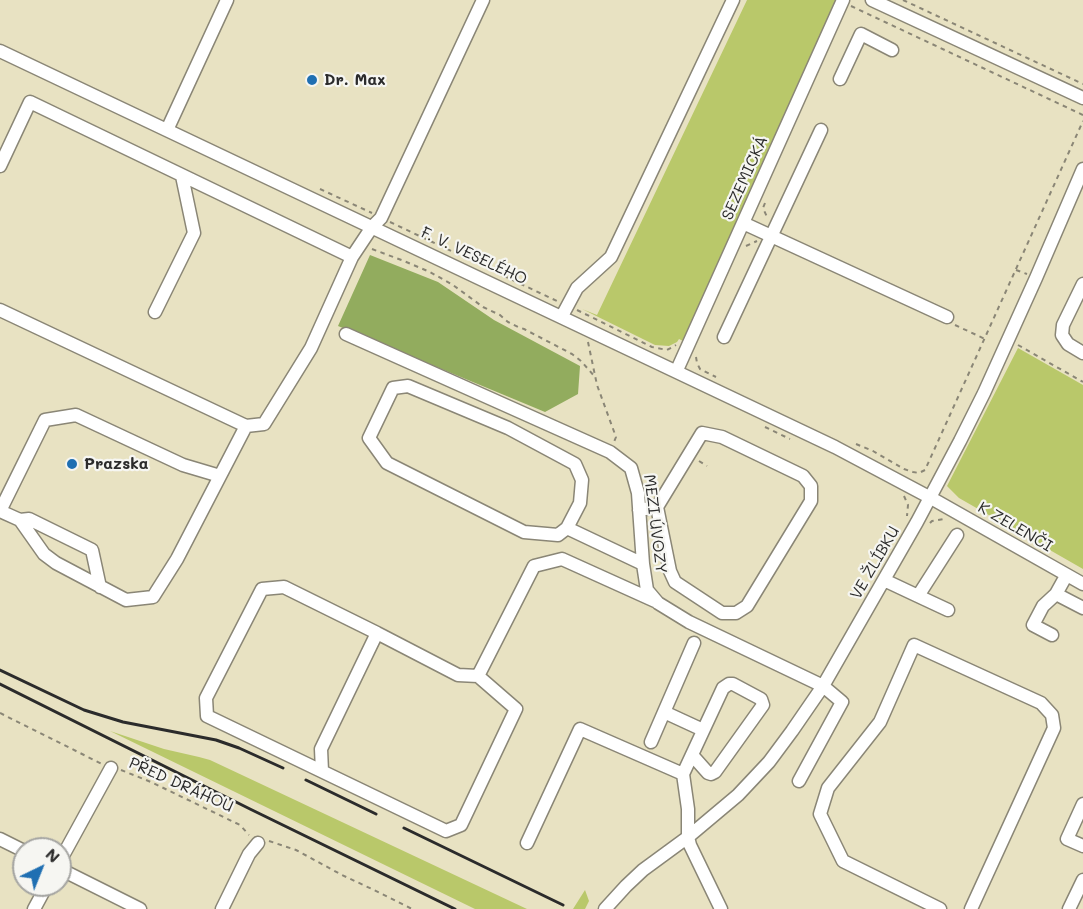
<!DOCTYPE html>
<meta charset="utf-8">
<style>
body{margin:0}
#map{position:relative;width:1083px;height:909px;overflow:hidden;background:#e8e2c2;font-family:Mali,sans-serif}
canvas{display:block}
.north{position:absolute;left:12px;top:837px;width:60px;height:60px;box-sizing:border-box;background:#f6f6f2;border:2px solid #a5a5a2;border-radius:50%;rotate:43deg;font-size:16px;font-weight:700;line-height:24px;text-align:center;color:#2b2b2b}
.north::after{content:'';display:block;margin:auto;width:21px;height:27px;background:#1f6fb2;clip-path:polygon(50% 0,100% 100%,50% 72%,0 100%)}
</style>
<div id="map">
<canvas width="1083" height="909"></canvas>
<div class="north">N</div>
</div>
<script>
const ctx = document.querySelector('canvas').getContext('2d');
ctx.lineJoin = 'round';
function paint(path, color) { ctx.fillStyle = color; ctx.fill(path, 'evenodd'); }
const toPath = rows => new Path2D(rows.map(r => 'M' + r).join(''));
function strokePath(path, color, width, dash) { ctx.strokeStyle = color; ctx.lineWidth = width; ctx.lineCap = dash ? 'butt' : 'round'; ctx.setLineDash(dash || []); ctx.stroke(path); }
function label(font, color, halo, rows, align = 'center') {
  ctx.font = font + ' Mali,sans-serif'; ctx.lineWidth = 4.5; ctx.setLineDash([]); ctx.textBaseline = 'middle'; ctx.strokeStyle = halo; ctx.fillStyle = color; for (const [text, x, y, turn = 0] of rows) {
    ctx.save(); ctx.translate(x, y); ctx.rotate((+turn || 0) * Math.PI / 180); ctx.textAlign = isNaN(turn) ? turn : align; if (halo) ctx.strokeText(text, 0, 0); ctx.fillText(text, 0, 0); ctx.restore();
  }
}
paint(toPath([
 [747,0,836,0,683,341,679,339,677,342,669,346,655,345,582,309,597,315],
 [1018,348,1083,385,1083,569,959,498,947,486],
 [110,731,164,749,199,757,210,760,527,909,475,909],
 [585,890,589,901,585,909,573,909]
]), '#b9c86a');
paint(toPath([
 [370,255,438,282,494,320,580,366,578,394,545,412,338,326]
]), '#92ac5e');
const minor = toPath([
 [872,0,1083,98],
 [0,51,835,447,931,498,1083,584],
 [840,79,861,34,892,50],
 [167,130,227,0],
 [0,166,30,102,352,257,372,227,381,218,483,0],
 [743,223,947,317],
 [1083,284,1063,325,1062,335,1068,344,1083,353],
 [0,310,246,426],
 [155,312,194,233,182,176],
 [562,316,577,288,611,257,733,0],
 [346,334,610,452,631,468,638,493,643,564,647,590,658,603,689,622,823,686,842,702,799,781],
 [724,337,821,130],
 [677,370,843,0],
 [639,510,657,507,702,433,722,437,803,476,811,486,811,501,747,606,736,613,722,613,675,582,670,571,657,507],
 [0,511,20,520,44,554,56,563,126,600,153,597,177,559,246,426,264,424,311,348,352,257],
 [0,511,45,420,76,415,183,465,220,476],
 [20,520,29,519,92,550,100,587],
 [567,528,580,503,582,480,575,464,508,428,408,386,393,388,369,438,387,463,524,532,558,535,567,528,643,564],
 [1066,576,1056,594,1083,608],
 [884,580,918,596,957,535],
 [918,596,948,610],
 [1052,635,1033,625,1043,606,1056,594],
 [478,676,534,566,562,559,655,601],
 [664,712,703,730],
 [651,742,694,643],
 [322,771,321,749,377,633,458,675,478,676,516,709,461,825,446,831,207,716,206,698,262,589,284,587,377,633],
 [683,774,723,688,729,684,733,684,761,699,763,705,715,772,711,774,708,773,692,755],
 [1083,804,1067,839,1083,846],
 [0,839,24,851],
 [527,843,580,729,683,774,688,809,688,837,690,845,721,909],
 [60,861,111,768],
 [60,869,140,909],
 [34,909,47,885],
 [222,909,249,854,258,843],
 [605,909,626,886,643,870,688,837,738,795,769,762,792,731,823,686,917,522,960,441,984,393,1036,278,1083,169],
 [940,909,843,861,820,814,828,788,880,722,914,645,1041,703,1052,715,1054,728,971,909],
 [1069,909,1083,880]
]);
strokePath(minor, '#8a8676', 15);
strokePath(toPath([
 [903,0,1083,84],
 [851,6,1083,115],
 [320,189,372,213],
 [765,203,763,208,767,217],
 [390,222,559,302],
 [746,246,757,241],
 [372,249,404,261,430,272,453,285,483,307,500,315,508,322,518,327,524,329,572,354,581,361,596,378],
 [1016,270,1027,274],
 [577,310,652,347,667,350,676,345],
 [955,325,985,339],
 [588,342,597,385,616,437,614,442],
 [1018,345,1083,382],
 [696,357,697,363,700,369,716,377],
 [765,427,790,439],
 [856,444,873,451,904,469,913,472,919,473,925,470,1083,121],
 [699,461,707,466],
 [904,496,908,505,907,516],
 [930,523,932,521,944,519],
 [0,713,102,764],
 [121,770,151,782,240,825,249,835],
 [269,841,296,850,342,875,374,890,412,909]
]), '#8a8676', 2, [4.5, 4.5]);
strokePath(minor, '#fff', 12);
strokePath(toPath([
 [0,670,84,710,123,722,216,740,239,748,283,768],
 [0,684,250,809,455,909],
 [306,780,376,814],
 [404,828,563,905]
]), '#2b2b2b', 3);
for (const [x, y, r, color] of [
 [312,80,6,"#1f6fb2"],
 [72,464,6,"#1f6fb2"]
]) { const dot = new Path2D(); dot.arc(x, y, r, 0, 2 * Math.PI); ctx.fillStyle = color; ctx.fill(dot); strokePath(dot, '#f6f6f2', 2); }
label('bold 16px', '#2b2b2b', '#f6f6f2', [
 ["Dr. Max",324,80],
 ["Prazska",84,464]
], 'left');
label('16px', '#2b2b2b', '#f6f6f2', [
 ["SEZEMICKÁ",745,178,-66],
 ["F. V. VESELÉHO",474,256,25],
 ["MEZI ÚVOZY",655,524,83],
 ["K ZELENČI",1015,527,30],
 ["VE ŽLÍBKU",875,563,-60],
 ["PŘED DRÁHOU",181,785,24]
]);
</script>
